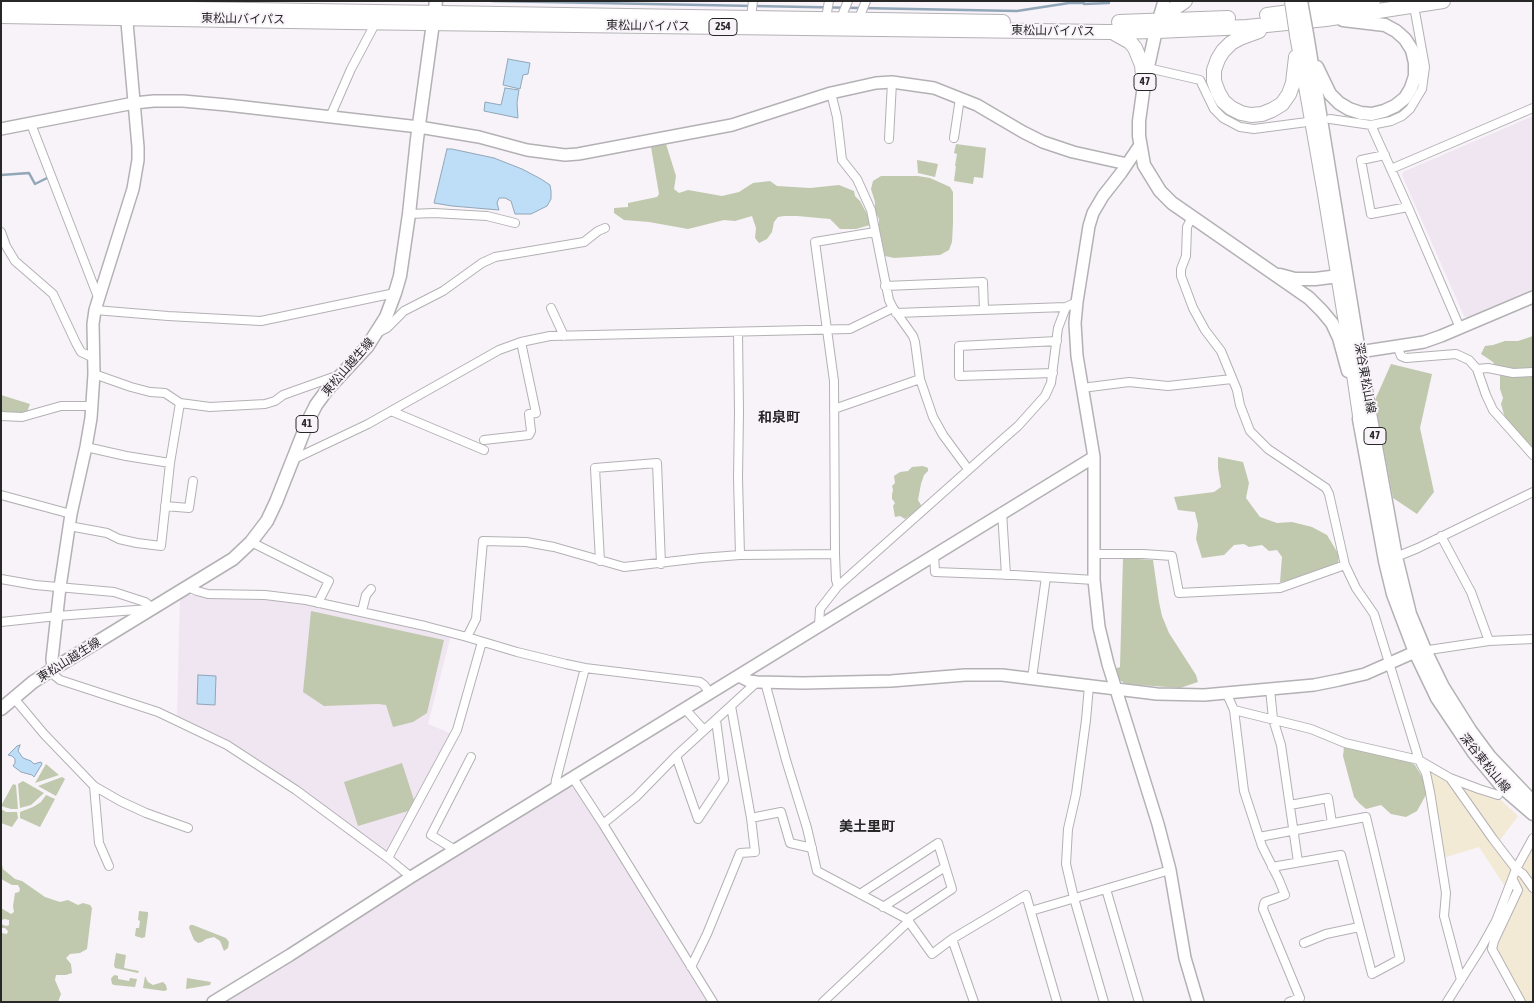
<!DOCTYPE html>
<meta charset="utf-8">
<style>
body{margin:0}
#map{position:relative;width:1534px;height:1003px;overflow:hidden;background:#f7f3f8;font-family:"Asap Condensed",sans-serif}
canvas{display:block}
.frame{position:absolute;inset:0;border:2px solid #282728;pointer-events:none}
</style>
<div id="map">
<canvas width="1534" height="1003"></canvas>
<div class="frame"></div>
</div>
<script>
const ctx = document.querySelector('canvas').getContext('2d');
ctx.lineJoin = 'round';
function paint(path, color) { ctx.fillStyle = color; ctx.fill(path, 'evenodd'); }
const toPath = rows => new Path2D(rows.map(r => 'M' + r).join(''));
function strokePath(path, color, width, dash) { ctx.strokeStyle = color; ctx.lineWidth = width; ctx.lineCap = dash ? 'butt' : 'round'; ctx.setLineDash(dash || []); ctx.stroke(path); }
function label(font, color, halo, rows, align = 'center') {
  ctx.font = font + ' "Asap Condensed","Noto Sans JP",sans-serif'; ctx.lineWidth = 4; ctx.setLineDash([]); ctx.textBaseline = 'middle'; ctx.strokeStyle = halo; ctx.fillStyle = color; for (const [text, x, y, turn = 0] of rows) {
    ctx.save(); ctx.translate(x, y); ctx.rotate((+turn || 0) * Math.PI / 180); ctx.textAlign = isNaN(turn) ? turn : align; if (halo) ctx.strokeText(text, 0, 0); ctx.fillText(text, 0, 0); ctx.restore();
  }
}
paint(toPath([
 [1426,767,1499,798,1518,816,1498,843,1521,869,1533,848,1533,1002,1516,1002,1490,956,1486,944,1512,886,1506,883,1504,885,1479,847,1443,858]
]), '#f3ead5');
paint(toPath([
 [1533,116,1533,289,1467,318,1464,316,1402,175,1403,172],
 [185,595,234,595,301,601,451,635,428,724,452,734,387,853,261,761,230,741,177,716,180,598],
 [569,787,575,788,588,809,596,817,711,1002,222,1002]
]), '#efe6f1');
paint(toPath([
 [666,144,676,176,674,189,679,193,688,190,722,196,739,192,753,183,770,181,777,186,810,188,839,185,854,191,855,196,860,201,867,214,870,225,856,229,840,229,830,219,797,216,784,216,778,217,774,222,772,232,767,239,759,243,755,238,756,228,752,216,735,221,724,220,688,229,649,222,624,220,614,213,614,208,628,207,628,203,657,197,659,194,651,147],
 [956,144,986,148,983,178,974,177,973,184,954,181,956,166,955,166,957,154,954,153],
 [917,160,938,164,935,177,918,173],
 [881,176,918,176,930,178,950,187,953,192,953,223,952,242,949,250,940,255,894,258,885,256,879,227,879,219,875,211,875,202,871,189,873,181],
 [1533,336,1533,448,1505,418,1501,404,1503,398,1500,389,1500,374,1493,362,1481,354,1485,346,1493,345,1505,341,1518,341],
 [1391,364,1432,374,1420,428,1434,492,1417,514,1393,498,1375,400],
 [1,395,30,404,27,412,22,414,1,413],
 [1218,457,1243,462,1249,483,1246,498,1260,517,1277,523,1292,522,1312,527,1327,535,1339,555,1338,564,1304,575,1291,581,1280,582,1282,557,1277,550,1269,551,1262,545,1249,547,1244,544,1234,545,1224,555,1202,558,1196,539,1198,525,1195,512,1178,510,1174,497,1214,492,1221,487,1218,468],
 [923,466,928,468,928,471,924,475,921,484,918,500,921,505,918,510,905,519,900,516,895,517,893,506,895,503,892,499,892,495,893,490,892,486,895,483,894,476,900,472,908,471,912,467],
 [1123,558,1153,560,1159,602,1162,616,1169,633,1196,675,1198,682,1180,688,1126,684,1118,679,1115,669,1120,667],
 [311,611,444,640,427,713,413,722,393,727,386,705,378,704,324,706,303,692],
 [1344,747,1406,760,1415,765,1424,780,1427,793,1417,811,1406,817,1391,814,1381,805,1366,809,1359,803,1354,797,1343,756],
 [402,763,414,800,408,811,358,826,344,782],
 [46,764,59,775,35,783],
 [62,777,65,779,56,796,38,786],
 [23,781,44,793,31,805,20,808,18,784],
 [13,784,16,785,18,809,11,809,1,806],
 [46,795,55,799,40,827,20,818,20,812,33,807,41,802],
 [1,809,6,812,17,812,18,818,12,827,1,823],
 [1,861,3,869,15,879,22,881,45,897,60,902,68,900,78,905,83,903,90,905,92,908,87,949,80,953,70,954,66,958,71,964,72,973,66,975,56,975,55,980,61,994,58,1002,1,1002,1,933,7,934,8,931,5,928,1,928,1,924,6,926,9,925,9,920,5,919,1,920,1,908,11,914,14,912,13,906,15,893,19,892,20,889,18,885,12,885,1,879],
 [139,911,148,912,148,915,145,937,142,938,135,936,136,928,139,928,140,921,138,920],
 [190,925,193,925,226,938,229,942,228,948,224,951,220,941,214,937,206,939,202,942,198,943,194,940,189,928],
 [116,953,126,955,124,968,139,971,138,973,115,968,114,965],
 [115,975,118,976,118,979,129,981,130,978,137,979,135,987,114,985,112,984,111,979,113,976],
 [145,976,148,982,153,985,163,982,166,985,167,990,164,991,143,988],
 [187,978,211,982,210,985,186,989]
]), '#c0c9ae');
const water = toPath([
 [508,59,530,63,528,74,523,75,520,89,503,85,508,59],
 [505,88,519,90,517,103,518,118,484,111,485,102,501,105,505,88],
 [447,149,452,149,494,158,522,169,541,179,550,185,551,191,551,199,547,206,531,214,515,214,511,201,505,198,499,198,497,203,499,210,452,206,434,203,447,149],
 [198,675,216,676,215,705,197,704,198,675],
 [20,745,18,751,23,758,31,761,34,764,41,762,42,764,34,777,32,775,21,772,13,766,15,763,15,759,12,756,8,755,17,746,20,745]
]);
paint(water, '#beddf6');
strokePath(water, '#91a6b8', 1);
strokePath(toPath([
 [492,1,1017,11,1069,3,1084,3,1084,4,1109,3],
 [1,175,29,173,35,184,49,177,49,179]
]), '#91a6b8', 2.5);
const street = toPath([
 [751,17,753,1],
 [826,18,829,1],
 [841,18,848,1],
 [859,18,866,1],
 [1148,68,1200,80,1214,109,1223,118,1240,127,1254,129,1307,122],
 [831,93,837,117,842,160,857,179,871,210,889,300,893,308,913,336,915,342,920,379,933,417,943,435,968,469],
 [330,117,351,69,376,22],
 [1330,119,1371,125,1391,121,1402,116,1410,109,1422,89,1425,67,1414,6],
 [31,124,98,297],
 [1371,125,1408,207,1460,328],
 [954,138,960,98],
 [889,139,892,82],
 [1385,155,1361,160,1371,214,1408,207],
 [1391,169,1533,108],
 [409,214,434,213,487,216,515,223],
 [1192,217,1187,227,1186,256,1181,269,1181,276,1193,308,1205,330,1221,351,1237,390,1240,405,1250,431,1268,449,1326,488,1329,494,1345,565],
 [1,232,6,246,15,261,53,294,76,343,81,352,94,358],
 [885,286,983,282,984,310],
 [551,308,564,336],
 [95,310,168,316,261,321,395,293],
 [896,313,1066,307],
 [738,332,739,412,738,478,740,555],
 [377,333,387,328,404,311,443,291,482,263,495,257,584,242,598,231,605,228],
 [1397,346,1401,356,1406,358,1456,354,1469,360,1477,369,1488,368,1513,373,1533,372],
 [1477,369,1486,395,1493,410,1533,455],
 [1053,373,959,376,959,346,1057,341],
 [94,374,131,387,150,392,165,393,180,403,210,407,265,404,275,401,283,395,339,375],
 [1082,388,1129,382,1168,386,1232,379],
 [834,409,920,379],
 [391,411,484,450],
 [1,416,22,417,61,406,92,406],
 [484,440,529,435,531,431,529,414,536,413,521,342],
 [86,447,126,456,170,463],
 [292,460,368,424,499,350,521,342,550,336,850,329,893,308],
 [1,495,71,514],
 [165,506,189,508,193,481],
 [1002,512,1006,575],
 [69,526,107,533,119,539,137,543,161,546,170,463,180,403],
 [1441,536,1471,592,1489,641],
 [251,542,329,581,318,603],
 [934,554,935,572,1014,575,1094,580],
 [1094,554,1143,554,1172,556,1179,593,1280,588,1345,565,1356,588,1374,614,1419,760,1426,773,1430,792,1446,893,1444,916,1461,980],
 [1396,557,1418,548,1533,492],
 [600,561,595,468,657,463,661,564],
 [1,579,35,585,114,592,145,602,154,609],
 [838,586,836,580,835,554,834,381,815,242,875,232],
 [188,587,197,591,208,594,265,595,306,600,425,626,467,637,517,652,566,664,585,668,700,682,704,685,710,693],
 [362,611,366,595,371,589],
 [1,622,57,616,149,609],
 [819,625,820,609,838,586,1002,440,1018,426,1045,396,1051,383,1058,328,1066,307,1077,302],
 [467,637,476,619,483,541,526,542,554,547,624,567,701,558,740,555,835,554],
 [1422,651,1489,641,1533,639],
 [53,669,55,676,60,680,158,712,227,745,296,790,388,858,411,877],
 [1032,678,1046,577],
 [765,682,786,760,807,828,817,871,907,919,932,954,952,939,1026,895,1057,1002],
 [1089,686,1086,720,1076,794,1068,829,1066,864,1074,898,1104,1002],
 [1270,689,1273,719,1281,745,1298,862],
 [1226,692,1234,710,1311,729,1345,743,1419,760,1450,778,1493,839,1516,869,1523,874,1533,888],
 [13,697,44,734,94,786,99,843,109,866],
 [685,709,704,730],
 [1234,710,1244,791,1262,846,1279,880,1285,895,1265,902,1264,904,1263,909,1300,998,1289,1002],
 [676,756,698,819,724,780,716,720],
 [573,778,603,824,713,1002],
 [1450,778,1479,789,1498,795],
 [94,786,120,801,146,813,188,828],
 [555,788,556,780,585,668],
 [1290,805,1328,798,1332,823],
 [751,818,781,812,790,843,812,848],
 [603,824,636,797,676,756,757,682],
 [1259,837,1366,817,1400,959,1372,974,1341,855,1272,867],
 [455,850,431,835,471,757],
 [388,858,457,730,482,642],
 [1513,880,1518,890,1494,941,1492,949,1521,1002],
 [1106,889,1139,1002],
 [860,894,938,843,952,889,907,919],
 [883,907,945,867],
 [1031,911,1170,870],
 [952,939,974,1002],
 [1304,943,1326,934,1359,927],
 [691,967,707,934,740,853,755,852,751,818,731,706],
 [823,1002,909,921],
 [1447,1002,1481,948,1496,921,1516,869,1533,838]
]);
const secondary = toPath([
 [1158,21,1164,1],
 [1,129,134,103,154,101,183,101,227,105,419,127,479,137,527,150,565,155,578,154,732,125,831,93,876,83,892,82,934,88,977,105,1023,132,1043,142,1073,152,1127,164],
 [1140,145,1121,173,1103,196,1093,213,1089,226,1077,302,1075,323,1077,356,1094,457,1094,580,1099,627,1108,664,1158,824,1170,870,1185,958,1198,1002],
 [1359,352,1424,342,1441,336,1533,297],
 [53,669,52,659,60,587,71,514,86,447,91,418,94,374,93,324,95,310,133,189,138,160,138,147,126,11],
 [739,676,749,681,757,682,803,683,891,681,965,675,1002,675,1157,694,1204,695,1314,685,1339,680,1365,674,1415,652],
 [213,1002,290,955,411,877,1094,457]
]);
const primary = toPath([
 [1158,21,1144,85,1139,121,1139,136,1144,165,1160,191,1172,203,1309,298,1322,311,1332,323,1339,338,1348,371],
 [1307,34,1359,352,1396,557,1410,614,1425,650,1443,687,1470,730,1490,757,1533,802],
 [1317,67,1330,94,1339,103,1349,109,1361,113,1372,114,1384,111,1395,106,1405,98,1411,88,1415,76,1415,63,1412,50,1405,39,1396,31,1385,25,1343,20],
 [1280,275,1295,279,1315,279,1339,276],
 [1359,419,1385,561,1393,594,1415,652,1437,698,1474,753,1504,789,1533,814],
 [1,709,33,682,53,669,233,559,251,542,267,521,276,502,308,421,316,405,327,390,367,347,386,317,395,293,400,276,409,214,417,139,436,1]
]);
const highway = toPath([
 [1,6,1003,22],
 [1267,15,1373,1],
 [1,16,348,22,1108,32,1157,31,1247,27,1326,19,1443,1],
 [1158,21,1170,11,1185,1],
 [1119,22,1228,18],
 [1259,31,1240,38,1231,43,1223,51,1218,59,1214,70,1214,81,1218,92,1223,101,1231,108,1241,113,1251,115,1262,114,1272,110,1282,104,1289,94,1293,83,1296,57],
 [1114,33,1130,42,1135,48,1142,65,1144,85],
 [1297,35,1325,194,1351,354,1362,429]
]);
strokePath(street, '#b4b1b5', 10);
strokePath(secondary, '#b4b1b5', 14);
strokePath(primary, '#b4b1b5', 15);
strokePath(highway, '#b4b1b5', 16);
strokePath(street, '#fff', 8);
strokePath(secondary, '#fff', 11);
strokePath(primary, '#fff', 12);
strokePath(highway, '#fff', 14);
const primaryBridge = toPath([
 [1301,1,1307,34]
]);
const highwayBridge = toPath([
 [1292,1,1297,35]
]);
strokePath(primaryBridge, '#b4b1b5', 15, []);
strokePath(highwayBridge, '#b4b1b5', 16, []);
strokePath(primaryBridge, '#fff', 12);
strokePath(highwayBridge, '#fff', 14);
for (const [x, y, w] of [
 [723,27,28],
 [1145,82,22],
 [307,424,22],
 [1375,436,22]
]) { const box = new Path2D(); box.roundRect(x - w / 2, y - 8.5, w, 17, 4); ctx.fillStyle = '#f7f3f8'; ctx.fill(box); strokePath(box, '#282728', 1); }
label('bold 11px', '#282728', null, [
 ["254",723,27],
 ["47",1145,82],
 ["41",307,424],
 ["47",1375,436]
]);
label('12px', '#282728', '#f7f3f8', [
 ["東松山バイパス",243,19,1],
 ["東松山バイパス",648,26,1],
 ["東松山バイパス",1053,31,1],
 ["東松山越生線",348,367,-49],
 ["深谷東松山線",1365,378,80],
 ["東松山越生線",69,660,-32],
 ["深谷東松山線",1485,763,51]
]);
label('bold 14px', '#282728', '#f7f3f8', [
 ["和泉町",779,418],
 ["美土里町",867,827]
]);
</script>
